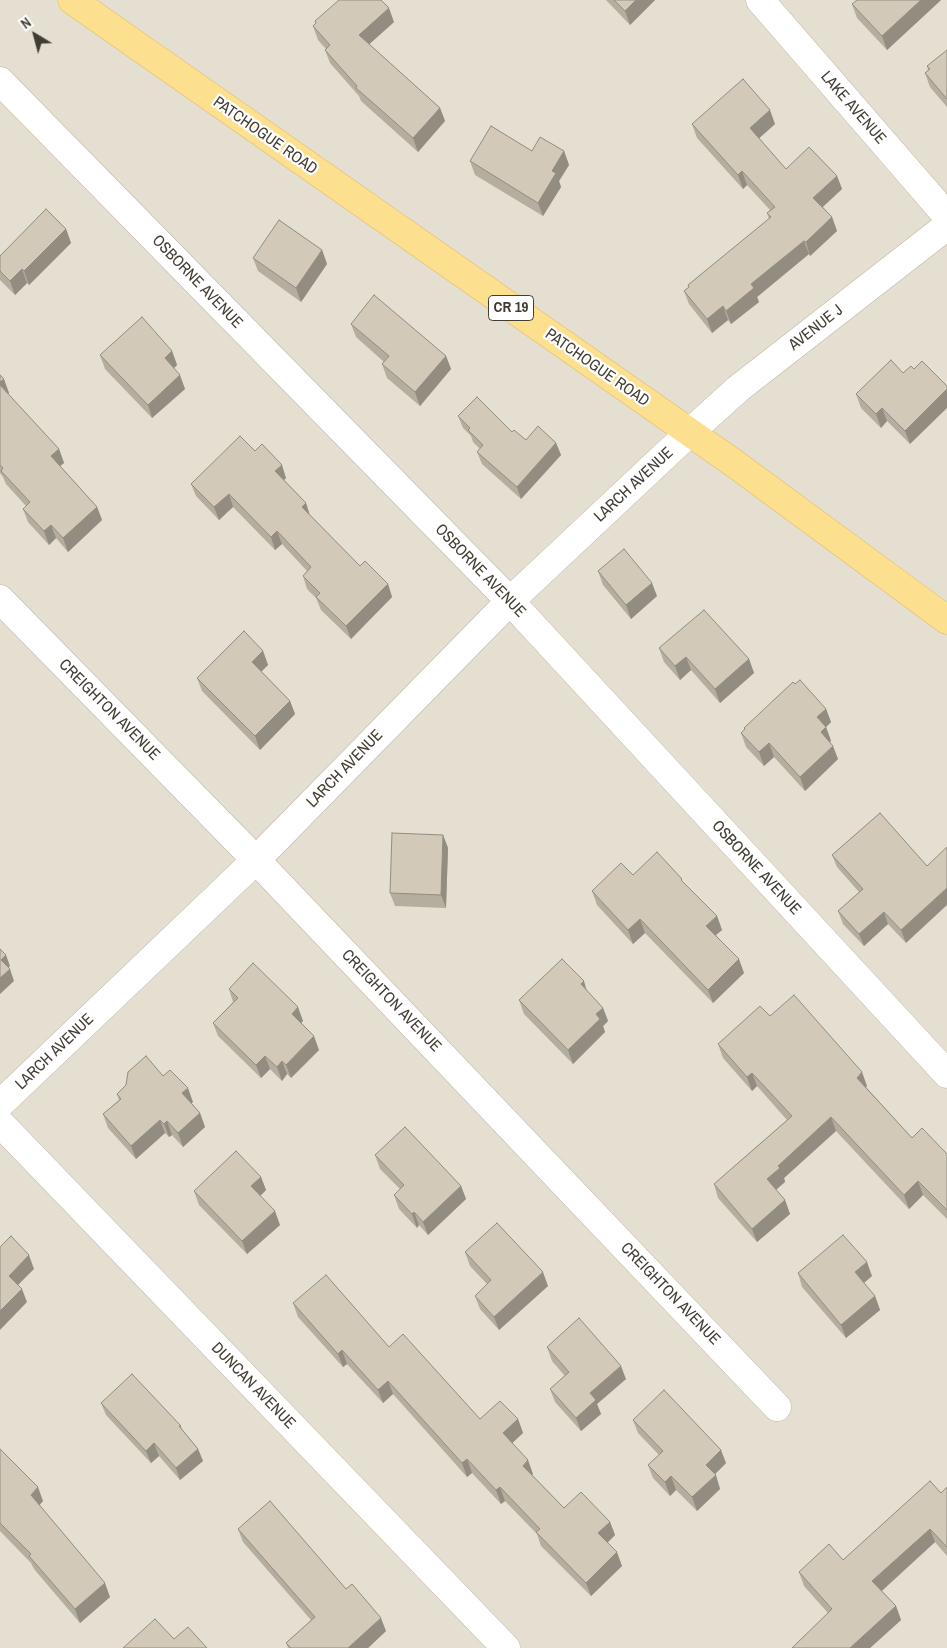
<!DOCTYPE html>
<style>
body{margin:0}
#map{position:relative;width:947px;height:1648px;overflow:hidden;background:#f1ede2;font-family:"Archivo Narrow",sans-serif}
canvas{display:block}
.north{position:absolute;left:10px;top:10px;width:50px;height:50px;-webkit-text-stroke:4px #fff;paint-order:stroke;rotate:323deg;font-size:14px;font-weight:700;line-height:20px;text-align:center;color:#423d33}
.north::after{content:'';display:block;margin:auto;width:18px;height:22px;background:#423d33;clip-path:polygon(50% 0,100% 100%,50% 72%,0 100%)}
</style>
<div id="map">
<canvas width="947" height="1648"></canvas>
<div class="north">N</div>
</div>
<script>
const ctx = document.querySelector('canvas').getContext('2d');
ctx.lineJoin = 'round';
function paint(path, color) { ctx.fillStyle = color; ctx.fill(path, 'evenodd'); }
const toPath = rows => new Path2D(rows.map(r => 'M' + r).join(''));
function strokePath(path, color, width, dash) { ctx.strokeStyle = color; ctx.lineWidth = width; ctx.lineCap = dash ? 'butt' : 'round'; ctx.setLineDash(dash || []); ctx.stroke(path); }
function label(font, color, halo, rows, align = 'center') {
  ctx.font = font + ' "Archivo Narrow",sans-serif'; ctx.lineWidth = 4.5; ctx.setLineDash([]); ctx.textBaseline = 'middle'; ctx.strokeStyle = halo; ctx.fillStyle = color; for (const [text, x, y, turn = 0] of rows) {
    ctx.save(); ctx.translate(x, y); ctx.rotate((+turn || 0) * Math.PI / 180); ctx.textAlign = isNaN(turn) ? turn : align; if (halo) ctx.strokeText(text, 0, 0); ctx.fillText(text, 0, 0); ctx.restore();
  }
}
paint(toPath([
 [0,0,947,0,947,1648,0,1648]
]), '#e5dfd1');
const minor = toPath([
 [760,0,947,216],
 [0,81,510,601,947,1074],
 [0,599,256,860,777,1407],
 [0,1104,256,860,510,601,689,433,739,388,947,226],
 [0,1123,506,1648]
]);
const primary = toPath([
 [72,0,735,464,947,620]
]);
strokePath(minor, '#bfb8a8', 29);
strokePath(primary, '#e1bd61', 29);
strokePath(minor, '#fff', 28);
strokePath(primary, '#fce090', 28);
paint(toPath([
 [606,0,655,0,630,25],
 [941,0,887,50,857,18,852,4],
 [315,21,394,22,369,44,440,108,445,121,418,152,361,101,359,96,330,63,325,50,326,49,318,40,313,26,315,24],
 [947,50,947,107,930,87,925,73,928,70,927,66],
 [692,124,775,124,759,138,786,169,837,176,842,189,823,207,832,217,837,231,810,256,809,254,757,297,759,302,731,324,728,320,712,333,689,304,684,291,689,287,688,285,769,219,767,213,770,210,747,185,743,189,697,138],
 [532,151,564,151,569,165,559,181,561,187,543,216,475,175,470,161],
 [66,229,71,243,29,285,27,283,15,295,0,280,0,256],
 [322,250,327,264,301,302,258,271,253,258],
 [351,324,446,356,451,369,420,406,387,378,382,364,384,362,356,337],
 [172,351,177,365,174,368,185,389,152,418,105,369,100,355],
 [914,369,910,444,887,421,881,428,861,408,856,394,903,373],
 [0,375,9,393,8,394,59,449,64,463,60,466,97,507,102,520,68,552,56,538,49,545,28,522,23,509,26,506,6,484,3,477,0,473],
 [458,416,512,432,526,440,556,443,561,455,521,499,482,464,477,452,480,449,473,442,471,436,463,428],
 [255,451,286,478,284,480,306,503,310,516,360,566,388,584,392,597,351,639,321,610,316,598,307,589,303,576,307,571,282,544,275,550,233,507,219,520,196,496,191,484],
 [598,571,657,596,631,619,603,585],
 [659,648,749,659,754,673,720,703,691,670,680,680,664,662],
 [263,651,268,665,261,671,290,701,295,714,260,750,202,691,197,678],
 [826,709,831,722,826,727,831,741,830,742,838,759,805,791,774,757,764,766,746,747,741,733,745,730,744,728],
 [880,813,906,943,888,924,864,946,843,924,838,911,859,892,837,867,832,855],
 [443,835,448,848,446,908,395,906,390,893],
 [633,875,683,882,717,916,722,930,716,935,744,973,713,1003,645,933,633,944,597,905,592,891],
 [229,989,303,1021,301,1023,319,1050,291,1078,287,1074,282,1081,270,1069,261,1078,218,1036,213,1023,233,1002],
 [587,991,603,1008,608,1021,603,1026,605,1032,573,1064,524,1014,519,1000],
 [770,1016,867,1086,866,1087,912,1138,947,1154,947,1219,923,1195,909,1209,836,1131,784,1178,785,1182,776,1190,785,1200,790,1214,757,1242,718,1198,714,1184,787,1120,757,1086,752,1091,723,1058,718,1044],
 [163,1076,193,1102,191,1103,200,1113,205,1127,183,1147,172,1135,169,1137,165,1133,136,1159,108,1128,103,1114,119,1100,117,1094],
 [375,1155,461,1186,466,1199,428,1235,419,1225,417,1228,399,1209,394,1195,400,1189,380,1169],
 [261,1177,266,1190,260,1196,280,1225,247,1254,199,1205,194,1191],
 [465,1252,548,1286,499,1330,480,1309,475,1296,487,1284,470,1266],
 [798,1273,872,1276,864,1283,875,1296,880,1310,846,1338,802,1287],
 [293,1303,389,1347,480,1419,518,1419,523,1433,512,1443,533,1474,532,1475,564,1508,610,1522,615,1535,607,1543,622,1566,591,1596,541,1546,537,1534,505,1501,501,1504,472,1473,467,1477,393,1394,383,1403,347,1364,343,1367,298,1317],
 [547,1347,626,1379,597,1404,601,1414,581,1431,555,1402,550,1389,565,1376,552,1361],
 [101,1403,181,1426,182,1429,198,1449,203,1461,180,1480,159,1456,151,1463,106,1415],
 [633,1420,726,1463,715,1474,720,1489,697,1511,676,1490,670,1496,653,1478,648,1465,659,1455,638,1433],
 [0,1449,43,1501,39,1505,110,1597,80,1623,34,1569,31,1563,0,1531],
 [947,1487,947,1556,935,1542,882,1591,896,1606,901,1620,870,1648,792,1648,828,1613,804,1586,799,1572,843,1560,941,1493],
 [238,1529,346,1589,386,1631,368,1648,288,1648,286,1643,311,1620,243,1542]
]), '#b5ad9e');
paint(toPath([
 [636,0,655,0,630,25,625,11],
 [921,0,941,0,887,50,882,36],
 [389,8,394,22,364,49,359,35],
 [440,108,445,121,418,152,413,138],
 [770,110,775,124,755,142,750,128],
 [564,151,569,165,559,181,561,187,543,216,538,203,552,171],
 [742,171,747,185,743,189,738,175],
 [837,176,842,189,818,211,813,198],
 [832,217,837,231,810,256,806,242],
 [66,229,71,243,29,285,24,271],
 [804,241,809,254,757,297,759,302,731,324,726,311,751,284],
 [322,250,327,264,301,302,296,288],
 [22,269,27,283,15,295,10,281],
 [723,306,728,320,712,333,707,319],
 [172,351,177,365,170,372,165,358],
 [446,356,451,369,420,406,415,392],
 [180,375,185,389,152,418,148,405],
 [4,379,9,393,4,397,0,388,0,382],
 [947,389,947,408,910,444,905,431],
 [882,408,887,421,881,428,876,414],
 [556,443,561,455,521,499,517,487],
 [59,449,64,463,56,469,51,456],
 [282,465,286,478,280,484,275,471],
 [229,494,233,507,219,520,214,507],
 [306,503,310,516,302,507],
 [97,507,102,520,68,552,63,538],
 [51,525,56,538,49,545,44,531],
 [277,531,282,544,275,550,271,537],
 [652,583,657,596,631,619,626,605],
 [388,584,392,597,351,639,346,626],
 [263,651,268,665,257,676,252,662],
 [686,657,691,670,680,680,675,666],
 [749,659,754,673,720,703,715,689],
 [290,701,295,714,260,750,255,736],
 [826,709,831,722,826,727,831,741,826,745,821,732,817,717],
 [769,743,774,757,764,766,759,752],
 [833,746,838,759,805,791,800,777],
 [443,835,448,848,446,908,441,895],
 [947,888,947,905,906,943,901,930],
 [884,912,888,924,864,946,859,934],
 [717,916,722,930,711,939,706,926],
 [640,919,645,933,633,944,628,930],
 [6,955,10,966,5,971,1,960],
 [739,959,744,973,713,1003,708,990],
 [10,969,14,981,0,994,0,978],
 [584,981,588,995,581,984],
 [298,1007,303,1021,297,1028,292,1014],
 [603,1008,608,1021,603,1026,605,1032,573,1064,568,1050,596,1014],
 [314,1036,319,1050,291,1078,286,1065],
 [265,1056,270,1069,261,1078,256,1065],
 [282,1061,287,1074,282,1081,277,1067],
 [862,1072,867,1086,862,1091,857,1078],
 [752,1073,757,1086,752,1091,747,1077],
 [188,1088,193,1102,187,1107,182,1093],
 [200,1113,205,1127,183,1147,178,1133],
 [831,1117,836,1131,784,1178,785,1182,772,1193,767,1179,778,1166],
 [160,1120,165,1133,136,1159,131,1146],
 [167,1121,172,1135,169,1137,164,1124],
 [261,1177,266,1190,256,1200,251,1186],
 [918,1181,923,1195,909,1209,904,1195],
 [461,1186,466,1199,428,1235,423,1222],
 [785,1200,790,1214,757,1242,752,1229],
 [275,1211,280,1225,247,1254,242,1241],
 [414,1212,419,1225,417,1228,412,1214],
 [29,1255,34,1269,14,1289,9,1276],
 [867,1262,872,1276,860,1286,855,1272],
 [543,1272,548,1286,499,1330,494,1317],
 [22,1289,27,1302,0,1330,0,1311],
 [875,1296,880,1310,846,1338,841,1325],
 [342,1350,347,1364,343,1367,338,1354],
 [621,1366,626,1379,597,1404,601,1414,581,1431,576,1418,590,1393],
 [388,1381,393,1394,383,1403,378,1390],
 [518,1419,523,1433,508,1447,503,1433],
 [154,1443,159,1456,151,1463,146,1451],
 [198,1449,203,1461,180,1480,176,1468],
 [721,1450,726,1463,711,1478,706,1465],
 [467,1459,472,1473,467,1477,462,1463],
 [528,1460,533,1474,528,1479,523,1466],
 [716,1475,720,1489,697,1511,692,1497],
 [671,1476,676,1490,670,1496,665,1482],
 [38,1487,43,1501,36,1509,31,1495],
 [500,1487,505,1501,501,1504,496,1490],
 [610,1522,615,1535,603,1547,598,1533],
 [930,1529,935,1542,877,1595,872,1581],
 [617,1552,622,1566,591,1596,586,1583],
 [105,1583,110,1597,80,1623,75,1609],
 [896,1606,901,1620,870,1648,850,1648],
 [381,1618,386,1631,368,1648,348,1648]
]), '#938d81');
const building = toPath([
 [339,0,381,0,389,8,359,35,440,108,413,138,356,88,357,86,325,50,330,45,313,26,316,23,315,21,339,0],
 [614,0,636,0,625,11,614,0],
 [857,0,921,0,882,36,852,4,857,0],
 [947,50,947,99,925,73,930,69,927,66,947,50],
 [743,79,770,110,750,128,786,169,809,147,837,176,813,198,832,217,806,242,804,241,751,284,754,288,726,311,723,306,707,319,684,291,689,287,688,285,771,217,767,213,775,207,742,171,738,175,692,124,743,79],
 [491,126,532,151,540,137,564,151,552,171,556,173,538,203,470,161,491,126],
 [46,209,66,229,24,271,22,269,10,281,0,271,0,256,46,209],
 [279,220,322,250,296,288,253,258,279,220],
 [374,295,446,356,415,392,382,364,389,356,351,324,374,295],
 [142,317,172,351,165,358,180,375,148,405,100,355,142,317],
 [891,360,903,373,911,366,914,369,922,361,947,386,947,389,905,431,882,408,876,414,856,394,891,360],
 [0,375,4,379,0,382,0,375],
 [0,385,59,449,51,456,97,507,63,538,51,525,44,531,23,509,30,502,1,471,3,468,0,465,0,385],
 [477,397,512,432,514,430,526,440,538,426,556,443,517,487,477,452,483,445,468,430,470,428,458,416,477,397],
 [240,436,255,451,262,444,282,465,275,471,306,503,302,507,360,566,365,561,388,584,346,626,316,597,320,593,303,576,311,567,277,531,271,537,229,494,214,507,191,484,240,436],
 [624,549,652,583,626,605,598,571,624,549],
 [704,610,749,659,715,689,686,657,675,666,659,648,704,610],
 [244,631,263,651,252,662,290,701,255,736,197,678,244,631],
 [800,680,826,709,817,717,826,727,821,732,833,746,800,777,769,743,759,752,741,733,745,729,744,728,793,682,795,684,800,680],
 [880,813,927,866,947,847,947,888,901,930,884,912,859,934,838,911,863,889,832,855,880,813],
 [392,833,443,835,441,895,390,893,392,833],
 [657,852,682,879,681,880,717,916,706,926,739,959,708,990,640,919,628,930,592,891,621,863,633,875,657,852],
 [0,949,6,955,1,960,10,969,0,978,0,949],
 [562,959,584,981,581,984,603,1008,596,1014,600,1019,568,1050,519,1000,562,959],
 [253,963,298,1007,292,1014,314,1036,286,1065,282,1061,277,1067,265,1056,256,1065,213,1023,238,998,229,989,253,963],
 [794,995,862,1072,857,1078,912,1138,922,1128,947,1154,947,1210,918,1181,904,1195,831,1117,778,1166,780,1168,767,1179,785,1200,752,1229,714,1184,792,1116,752,1073,747,1077,718,1044,760,1006,770,1016,794,995],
 [146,1056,163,1076,170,1070,188,1088,182,1093,200,1113,178,1133,167,1121,164,1124,160,1120,131,1146,103,1114,121,1099,117,1094,126,1085,128,1072,146,1056],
 [405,1127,461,1186,423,1222,414,1212,412,1214,394,1195,404,1185,375,1155,405,1127],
 [236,1151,261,1177,251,1186,275,1211,242,1241,194,1191,236,1151],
 [497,1223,543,1272,494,1317,475,1296,491,1280,465,1252,497,1223],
 [843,1235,867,1262,855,1272,875,1296,841,1325,798,1273,843,1235],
 [11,1236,29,1255,9,1276,22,1289,0,1311,0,1247,11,1236],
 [326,1275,389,1347,403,1334,480,1419,500,1401,518,1419,503,1433,528,1460,523,1466,564,1508,581,1492,610,1522,598,1533,617,1552,586,1583,536,1532,540,1529,500,1487,496,1490,467,1459,462,1463,388,1381,378,1390,342,1350,338,1354,293,1303,326,1275],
 [579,1318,621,1366,590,1393,596,1400,576,1418,550,1389,569,1372,547,1347,579,1318],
 [132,1374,181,1426,179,1426,198,1449,176,1468,154,1443,146,1451,101,1403,132,1374],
 [664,1390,721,1450,706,1465,716,1475,692,1497,671,1476,665,1482,648,1465,663,1451,633,1420,664,1390],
 [0,1449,38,1487,31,1495,105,1583,75,1609,29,1556,31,1554,0,1523,0,1449],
 [930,1481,941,1493,947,1487,947,1547,930,1529,872,1581,896,1606,850,1648,792,1648,832,1609,799,1572,829,1544,843,1560,930,1481],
 [270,1501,346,1589,352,1584,381,1618,348,1648,291,1648,286,1643,315,1617,238,1529,270,1501],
 [155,1619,174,1639,188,1627,207,1648,123,1648,155,1619]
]);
paint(building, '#d2c9b8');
strokePath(building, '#938d81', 1);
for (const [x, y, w] of [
 [511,308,45]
]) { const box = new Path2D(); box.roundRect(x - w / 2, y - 12.5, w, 25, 4); ctx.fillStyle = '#fff'; ctx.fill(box); strokePath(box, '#423d33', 1); }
label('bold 15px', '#423d33', null, [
 ["CR 19",511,308]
]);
label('16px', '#423d33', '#fff', [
 ["LAKE AVENUE",853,108,49],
 ["PATCHOGUE ROAD",265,136,35],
 ["OSBORNE AVENUE",197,282,46],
 ["AVENUE J",816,328,-38],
 ["PATCHOGUE ROAD",597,368,35],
 ["LARCH AVENUE",634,485,-43],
 ["OSBORNE AVENUE",480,571,46],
 ["CREIGHTON AVENUE",109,710,45],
 ["LARCH AVENUE",345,769,-46],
 ["OSBORNE AVENUE",756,868,47],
 ["CREIGHTON AVENUE",391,1001,46],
 ["LARCH AVENUE",55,1052,-44],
 ["CREIGHTON AVENUE",670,1294,46],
 ["DUNCAN AVENUE",253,1386,46]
]);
</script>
